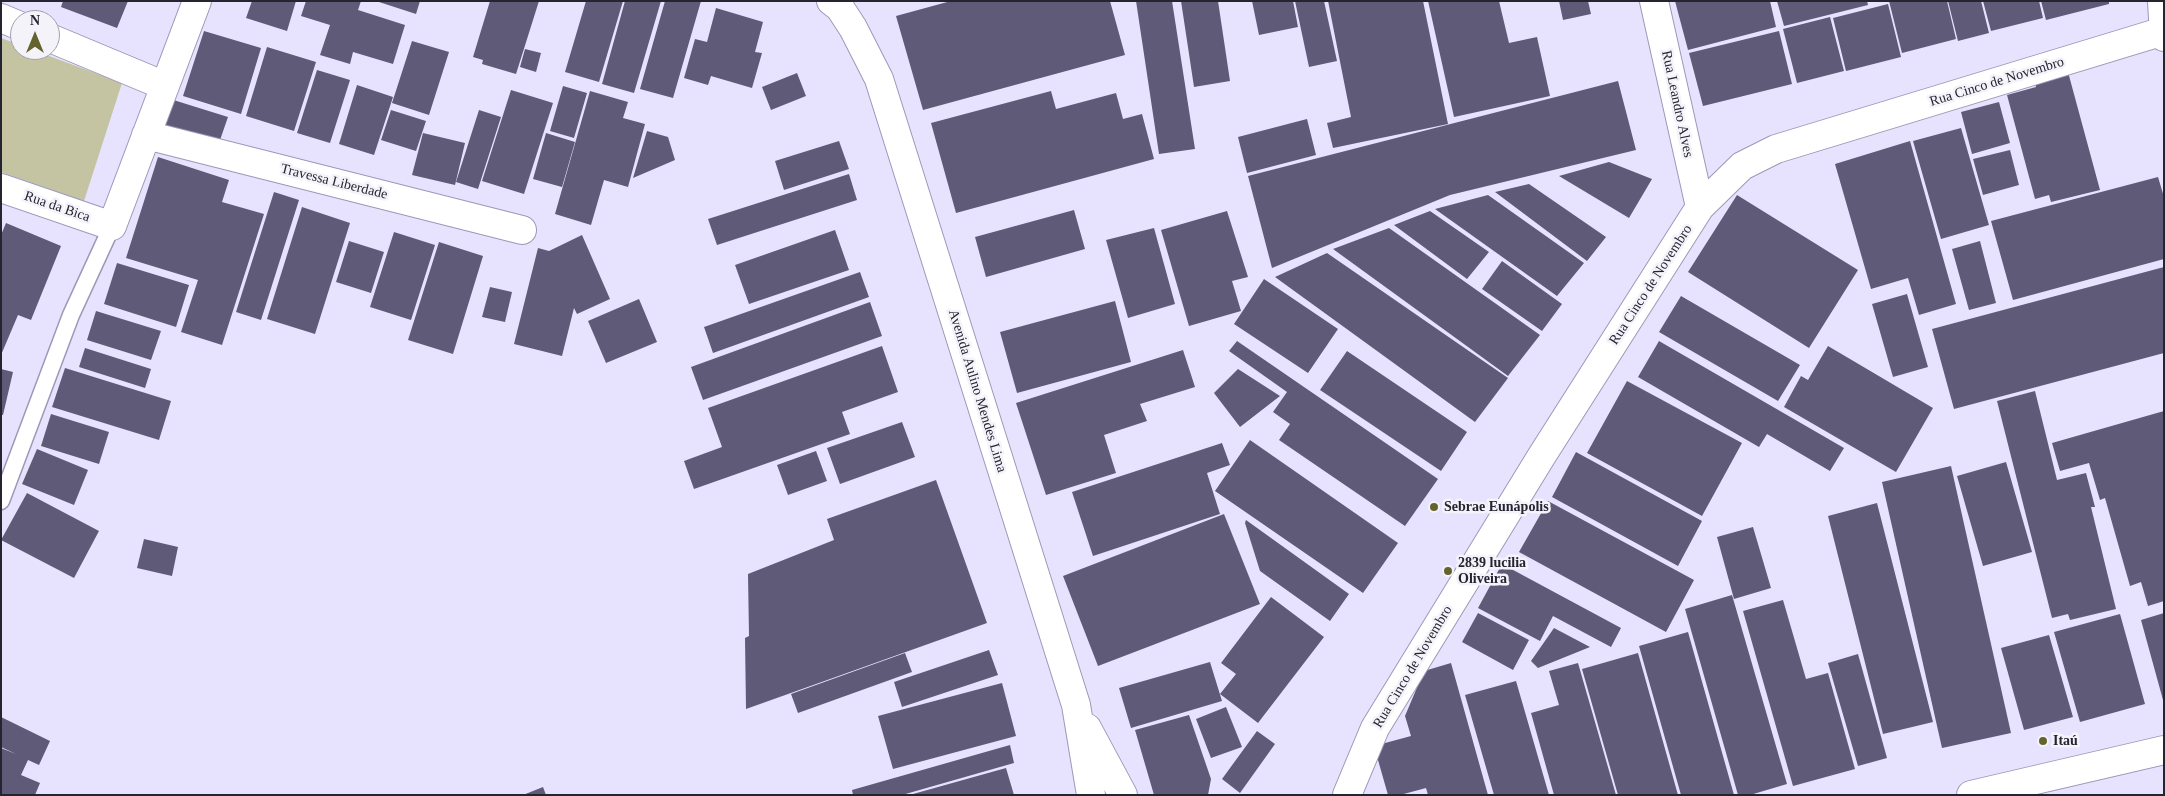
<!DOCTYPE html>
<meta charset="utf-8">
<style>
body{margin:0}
#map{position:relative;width:2165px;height:796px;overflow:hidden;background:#e7e3ff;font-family:"Times New Roman",serif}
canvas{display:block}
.frame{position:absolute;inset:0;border:2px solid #262431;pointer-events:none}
.north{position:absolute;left:10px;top:10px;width:50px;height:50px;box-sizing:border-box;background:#f4f3fa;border:1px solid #a2a0aa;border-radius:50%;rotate:0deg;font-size:14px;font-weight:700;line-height:20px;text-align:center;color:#262431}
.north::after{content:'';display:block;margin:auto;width:18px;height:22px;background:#646330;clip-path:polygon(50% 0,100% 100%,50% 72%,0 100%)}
</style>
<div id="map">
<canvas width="2165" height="796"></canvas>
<div class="frame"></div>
<div class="north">N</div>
</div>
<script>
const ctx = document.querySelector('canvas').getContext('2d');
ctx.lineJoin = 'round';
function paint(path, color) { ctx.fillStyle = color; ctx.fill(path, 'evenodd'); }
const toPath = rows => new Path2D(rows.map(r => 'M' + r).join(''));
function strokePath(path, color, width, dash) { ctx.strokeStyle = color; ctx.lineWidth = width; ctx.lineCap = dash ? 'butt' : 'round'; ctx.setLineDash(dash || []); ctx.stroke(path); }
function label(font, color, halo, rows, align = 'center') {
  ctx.font = font + ' "Times New Roman",serif'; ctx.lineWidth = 5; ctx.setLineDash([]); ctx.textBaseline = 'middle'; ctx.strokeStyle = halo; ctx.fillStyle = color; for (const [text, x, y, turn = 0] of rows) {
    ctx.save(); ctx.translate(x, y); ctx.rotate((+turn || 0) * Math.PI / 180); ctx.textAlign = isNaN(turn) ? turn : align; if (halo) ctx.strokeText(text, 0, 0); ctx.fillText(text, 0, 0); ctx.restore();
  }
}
paint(toPath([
 [1,38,20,45,20,50,33,50,122,83,84,201,1,172]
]), '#c4c4a3');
paint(toPath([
 [63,1,128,1,117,28,61,7],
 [252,1,296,1,287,31,246,18],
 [306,1,361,1,358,10,405,25,393,64,353,52,350,64,320,55,330,25,301,16],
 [376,1,420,1,416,14],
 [490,1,539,1,516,74,482,64,483,60,473,57],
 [586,1,623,1,599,82,565,72],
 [625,1,661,1,634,93,602,84],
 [665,1,701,1,673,98,640,89],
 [951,1,1110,1,1125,55,923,110,896,16],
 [1136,1,1172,1,1195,149,1159,154],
 [1181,1,1218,1,1230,81,1194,87],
 [1252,1,1293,1,1298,27,1259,35],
 [1295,1,1324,1,1337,61,1309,67],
 [1328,1,1423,1,1448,124,1333,148,1327,123,1351,117],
 [1428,1,1499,1,1509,43,1537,37,1550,96,1454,117],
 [1559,1,1588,1,1591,14,1563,20],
 [1675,1,1770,1,1776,27,1688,50],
 [1777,1,1867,1,1868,5,1784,26],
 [1889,1,1947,1,1956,39,1902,53],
 [1948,1,1981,1,1989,33,1958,41],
 [1983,1,2039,1,2043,18,1991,31],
 [2041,1,2109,1,2109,4,2046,20],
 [1888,4,1901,57,1846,71,1833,18],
 [716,8,763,22,755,52,762,53,752,88,711,76,708,85,684,78,695,39,707,42],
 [1830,17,1844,71,1797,83,1783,29],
 [204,31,261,48,241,114,183,96],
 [1779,31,1792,84,1703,106,1689,53],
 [412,41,449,52,429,115,392,103],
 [267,47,316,62,294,131,246,116],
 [525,49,541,53,536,72,520,67],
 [317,70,350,80,330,143,297,133],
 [2068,72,2100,190,2051,202,2049,195,2035,199,2007,95,2036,87,2035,81],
 [797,73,806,96,771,110,762,87],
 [1618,81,1636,150,1450,195,1272,268,1248,176],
 [357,85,393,97,374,155,339,144],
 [563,86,587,93,574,138,550,131],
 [511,90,553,103,524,194,482,181],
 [590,91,628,102,623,118,645,124,628,187,604,180,591,225,555,214],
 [1051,91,1056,109,1116,93,1123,119,1142,114,1154,159,956,213,931,123],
 [167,98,228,117,219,143,159,124],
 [1999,102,2010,143,1972,154,1961,112],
 [391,110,426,121,416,151,381,140],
 [479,110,501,117,478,189,456,182],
 [1307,119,1316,155,1247,173,1238,137],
 [1961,128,1989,225,1941,239,1913,141],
 [647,131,668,137,675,160,633,178],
 [423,133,465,143,455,185,412,175],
 [546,133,575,142,562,187,533,179],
 [839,141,849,169,784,190,775,161],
 [1910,141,1956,304,1919,315,1908,278,1871,289,1835,164],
 [2010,150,2019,185,1983,195,1973,159],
 [158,157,229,180,222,202,264,214,222,345,181,332,198,280,126,258],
 [1609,162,1652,179,1629,218,1559,176],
 [849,174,857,200,717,245,708,219],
 [2158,177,2164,197,2164,259,2013,300,1991,221],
 [1529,184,1606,237,1587,261,1495,192],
 [274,192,299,200,261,320,236,312],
 [1488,195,1584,263,1557,296,1435,209],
 [1737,195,1858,270,1809,348,1688,272],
 [302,207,350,223,315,334,267,319],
 [1074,210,1085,249,986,277,975,237],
 [1227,211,1248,277,1232,281,1241,311,1189,326,1161,230],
 [1430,211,1489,252,1467,279,1394,225],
 [6,223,61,246,31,320,18,315,1,355,1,235],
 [1154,228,1175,304,1128,318,1106,240],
 [1389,228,1540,335,1508,376,1333,249],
 [835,230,849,270,749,304,735,265],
 [394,232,435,245,411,320,370,307],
 [582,235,610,299,577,314,574,308,562,356,514,344,538,248,549,251],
 [349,241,384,252,371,293,336,282],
 [1980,241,1996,303,1969,310,1952,249],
 [439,242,483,256,453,354,408,340],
 [1327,253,1508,378,1475,422,1275,277],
 [1502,261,1562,304,1542,331,1482,289],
 [117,263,189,285,176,327,104,304],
 [2164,267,2164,353,1954,409,1932,329],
 [860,272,869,297,713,353,704,327],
 [1264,279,1338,329,1308,373,1234,324],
 [490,287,512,292,505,322,482,317],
 [1907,294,1928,367,1893,377,1872,304],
 [1681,296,1800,365,1778,401,1659,332],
 [639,299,657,342,606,363,588,321],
 [1115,301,1131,362,1017,393,1000,332],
 [870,302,882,336,703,400,691,367],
 [96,311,161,331,151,360,87,340],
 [1237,341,1438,479,1405,526,1279,440,1290,424,1273,412,1287,392,1229,351],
 [1659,341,1844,448,1830,471,1767,434,1759,447,1638,377],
 [882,346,898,392,842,412,850,434,694,489,684,461,722,447,708,408],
 [1828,346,1933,408,1896,472,1784,407,1801,376,1808,380],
 [85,348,151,369,145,388,79,367],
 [1183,350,1195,387,1140,404,1147,421,1104,435,1116,473,1046,495,1016,403],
 [1347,351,1467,432,1441,471,1320,390],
 [65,368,171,401,159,440,52,407],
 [1,369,13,372,3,415,1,415],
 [1238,369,1280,396,1240,427,1214,393],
 [1627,381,1742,443,1702,516,1587,453],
 [2035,391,2057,480,2086,473,2095,507,2091,507,2116,609,2070,620,2068,614,2052,618,1997,401],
 [2164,411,2164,601,2148,606,2141,582,2130,586,2105,498,2100,500,2089,463,2060,471,2052,443],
 [51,414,109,432,99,464,41,446],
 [902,422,915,457,840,484,827,448],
 [1250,440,1398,543,1363,593,1215,491],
 [1222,443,1230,465,1207,473,1220,514,1093,556,1072,492],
 [37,449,88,470,74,505,22,484],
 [816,451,827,481,788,495,777,465],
 [1576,452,1702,521,1678,566,1552,497],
 [2006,462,2032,552,1983,566,1957,476],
 [1951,466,2011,733,1942,748,1882,482],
 [936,480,987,623,746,709,745,638,749,636,748,574,834,540,827,519],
 [27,493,99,531,74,578,1,540],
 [1548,501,1694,580,1666,632,1519,552],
 [1877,503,1933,722,1883,734,1828,516],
 [1224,514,1260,604,1098,666,1063,576],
 [1246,520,1349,594,1330,621,1260,571,1245,523],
 [1753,527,1771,588,1734,599,1717,537],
 [144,539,178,547,172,576,137,568],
 [1502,564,1621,628,1611,647,1553,616,1540,641,1478,608],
 [1732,595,1787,784,1750,795,1738,795,1685,609],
 [1271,597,1324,637,1258,723,1220,694,1236,674,1221,663],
 [1783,600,1806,679,1828,673,1855,769,1793,786,1743,611],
 [1478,613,1529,640,1513,670,1462,642],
 [2164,613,2164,700,2163,700,2141,620],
 [2120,614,2145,704,2080,722,2054,632],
 [1554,628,1590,647,1538,668,1531,661],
 [1688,632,1734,795,1681,795,1639,646],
 [2049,635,2073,717,2024,730,2001,648],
 [989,650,998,675,902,707,894,682],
 [905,653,912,672,798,713,791,694],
 [1638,653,1678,795,1618,795,1582,669],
 [1858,654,1887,758,1858,766,1828,663],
 [1210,662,1222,701,1131,728,1119,688],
 [1451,663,1488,795,1428,795,1426,788,1400,795,1388,795,1374,746,1411,736,1405,716,1424,671],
 [1578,663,1616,795,1554,795,1531,713,1559,705,1549,671],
 [1516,681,1549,795,1494,795,1465,695],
 [1002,683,1016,736,893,769,878,716],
 [1226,707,1242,747,1211,758,1196,719],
 [1189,715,1211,779,1208,795,1154,795,1135,730],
 [1,717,50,741,39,765,28,760,21,775,40,783,35,795,1,795,1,748,16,754,1,747],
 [1257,731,1275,744,1240,793,1222,779],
 [1010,745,1014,763,902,795,853,795,852,790],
 [1006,768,1014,795,913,795,913,794],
 [543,787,546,795,523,795]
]), '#5e5a77');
const lane = toPath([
 [1,501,71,315,112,226]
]);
const street = toPath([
 [1654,1,1700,207],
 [2162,1,2164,37],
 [1,18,20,26],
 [50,38,165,86],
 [146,135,522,230],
 [1,188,112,226,197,1],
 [1347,795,1375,728,1541,457,1700,207,1742,166,1776,149,2164,31]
]);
const secondary = toPath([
 [831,1,840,8,853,28,879,79,1076,705,1091,795],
 [1087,728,1123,795],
 [1971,795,2164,750]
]);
strokePath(lane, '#9c98b7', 19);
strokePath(street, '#9c98b7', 30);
strokePath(secondary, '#9c98b7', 30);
strokePath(lane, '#fff', 16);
strokePath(street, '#fff', 28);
strokePath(secondary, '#fff', 28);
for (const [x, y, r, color] of [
 [1434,507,5,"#646330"],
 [1448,571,5,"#646330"],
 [2043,741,5,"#646330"]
]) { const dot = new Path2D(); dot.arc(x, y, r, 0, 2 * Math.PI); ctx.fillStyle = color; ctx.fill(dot); strokePath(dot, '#f4f3fa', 2); }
label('14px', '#262431', '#f4f3fa', [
 ["Rua Cinco de Novembro",1997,82,-17],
 ["Rua Leandro Alves",1677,104,78],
 ["Travessa Liberdade",334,182,14],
 ["Rua da Bica",57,207,19],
 ["Rua Cinco de Novembro",1651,285,-57],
 ["Avenida Aulino Mendes Lima",977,391,73],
 ["Rua Cinco de Novembro",1413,667,-59]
]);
label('bold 14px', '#262431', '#f4f3fa', [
 ["Sebrae Eunápolis",1444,507],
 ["2839 lucilia",1458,563],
 ["Oliveira",1458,579],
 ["Itaú",2053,741]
], 'left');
</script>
